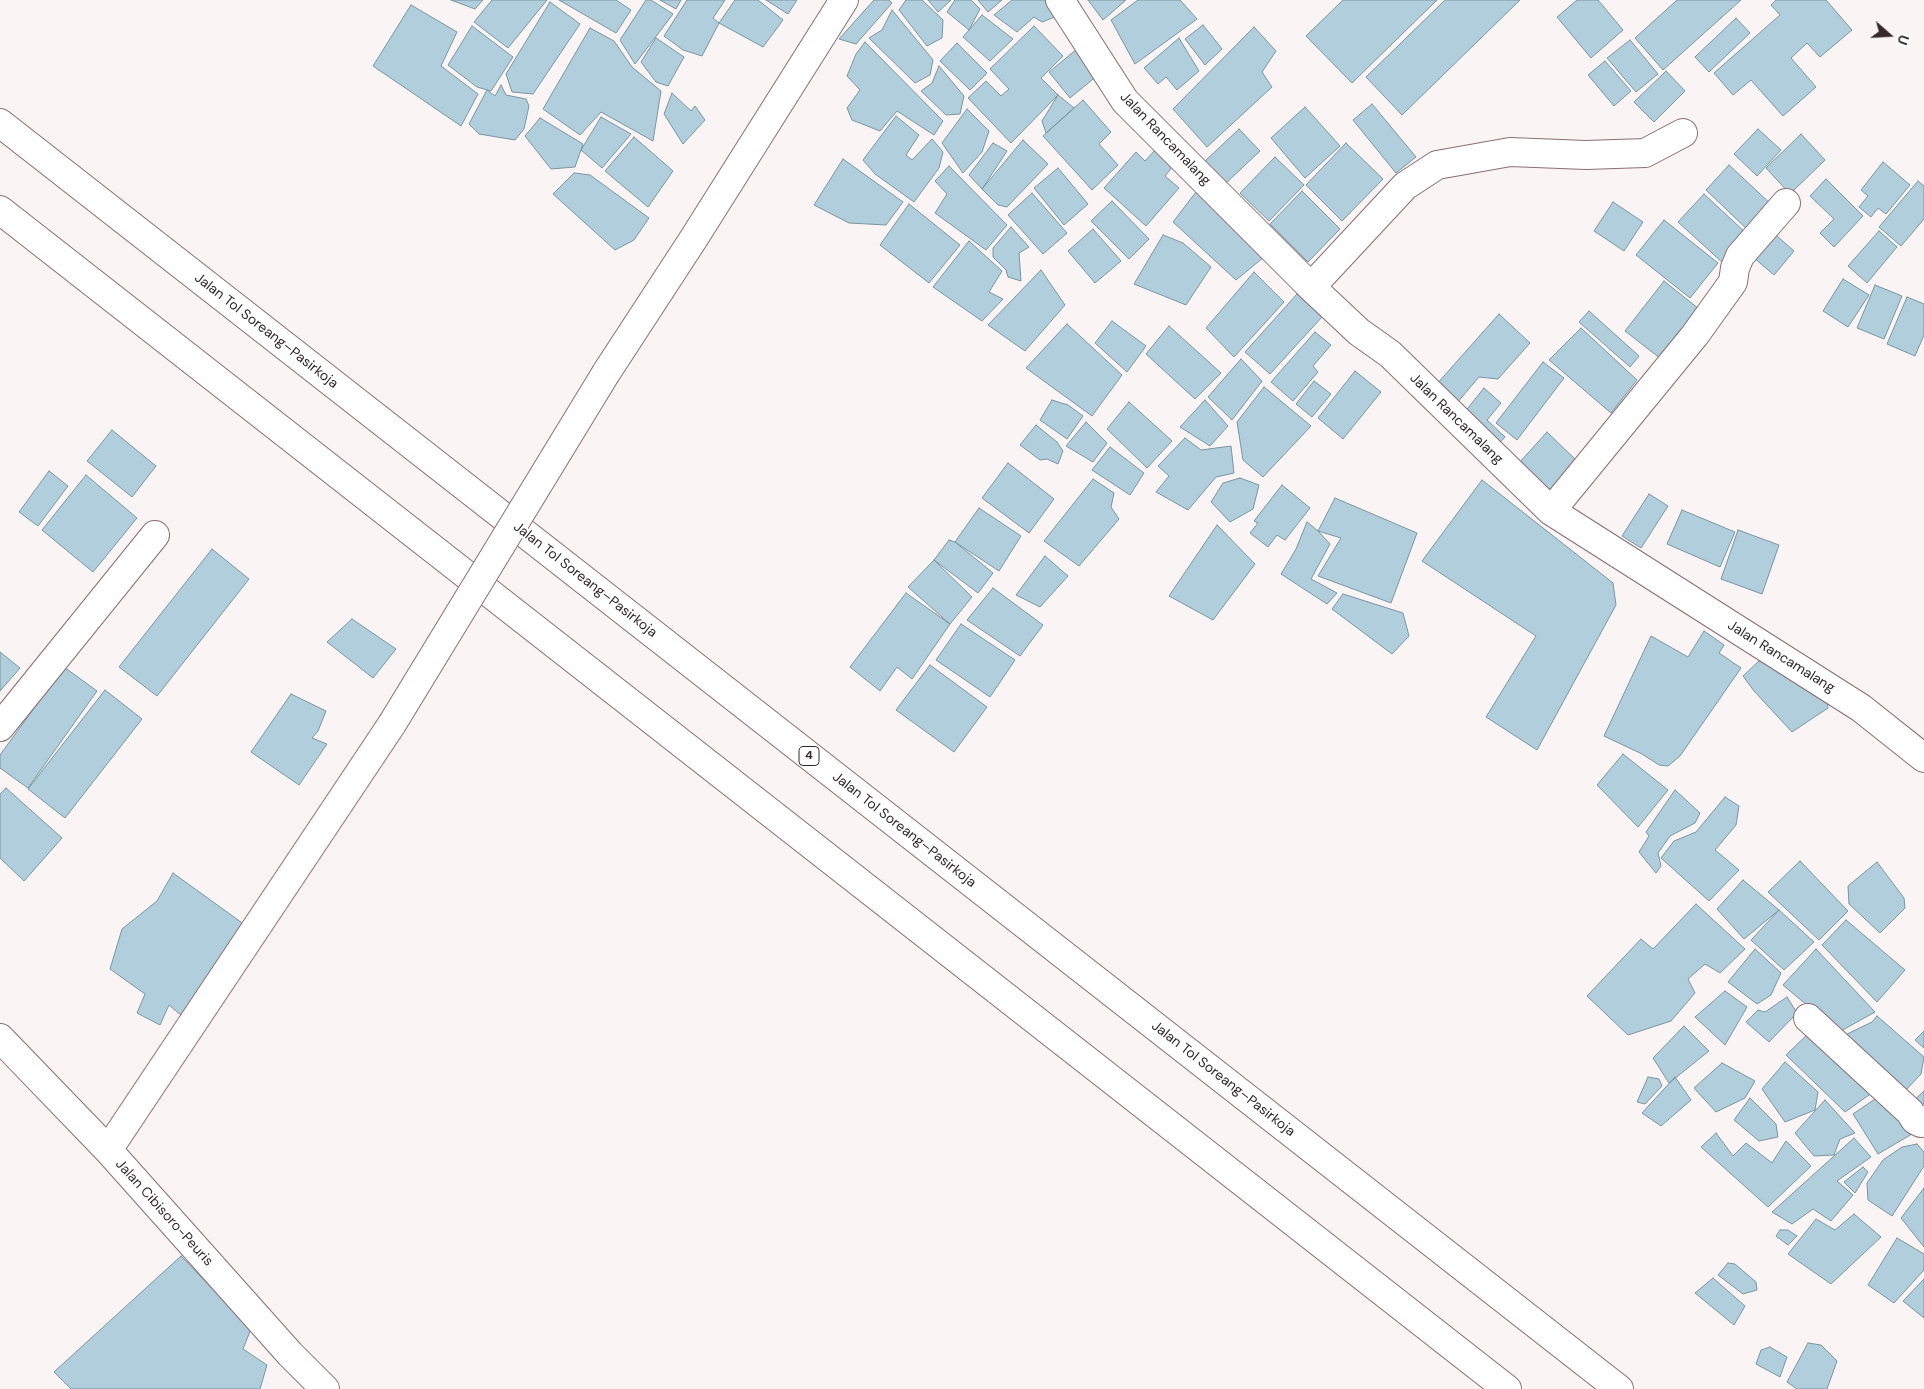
<!DOCTYPE html>
<meta charset="utf-8">
<style>
body{margin:0}
#map{position:relative;width:1924px;height:1389px;overflow:hidden;background:#fbf4f5;font-family:"DM Sans",sans-serif}
canvas{display:block}
.north{position:absolute;left:1864px;top:10px;width:50px;height:50px;-webkit-text-stroke:4px #fff;paint-order:stroke;rotate:109deg;font-size:14px;font-weight:700;line-height:20px;text-align:center;color:#34282b}
.north::after{content:'';display:block;margin:auto;width:18px;height:22px;background:#34282b;clip-path:polygon(50% 0,100% 100%,50% 72%,0 100%)}
</style>
<div id="map">
<canvas width="1924" height="1389"></canvas>
<div class="north">U</div>
</div>
<script>
const ctx = document.querySelector('canvas').getContext('2d');
ctx.lineJoin = 'round';
function paint(path, color) { ctx.fillStyle = color; ctx.fill(path, 'evenodd'); }
const toPath = rows => new Path2D(rows.map(r => 'M' + r).join(''));
function strokePath(path, color, width, dash) { ctx.strokeStyle = color; ctx.lineWidth = width; ctx.lineCap = dash ? 'butt' : 'round'; ctx.setLineDash(dash || []); ctx.stroke(path); }
function label(font, color, halo, rows, align = 'center') {
  ctx.font = font + ' "DM Sans",sans-serif'; ctx.lineWidth = 4; ctx.setLineDash([]); ctx.textBaseline = 'middle'; ctx.strokeStyle = halo; ctx.fillStyle = color; for (const [text, x, y, turn = 0] of rows) {
    ctx.save(); ctx.translate(x, y); ctx.rotate((+turn || 0) * Math.PI / 180); ctx.textAlign = isNaN(turn) ? turn : align; if (halo) ctx.strokeText(text, 0, 0); ctx.fillText(text, 0, 0); ctx.restore();
  }
}
const building = toPath([
 [451,0,483,0,475,9,451,0],
 [492,0,547,0,508,48,474,22,492,0],
 [559,0,616,0,631,10,616,33,559,0],
 [646,0,651,0,673,14,635,64,620,40,646,0],
 [660,0,681,0,676,9,660,0],
 [687,0,725,0,713,18,719,23,702,56,683,50,664,36,687,0],
 [735,0,758,0,783,20,763,47,719,23,735,0],
 [766,0,797,0,788,14,766,0],
 [874,0,889,0,892,3,856,44,839,39,874,0],
 [906,0,922,0,943,20,942,38,927,46,899,10,906,0],
 [928,0,951,0,938,12,928,0],
 [955,0,971,0,980,9,969,30,947,12,955,0],
 [978,0,1002,0,988,12,978,0],
 [1012,0,1052,0,1060,15,1042,22,1034,17,1017,32,994,15,1012,0],
 [1088,0,1126,0,1103,20,1088,0],
 [1138,0,1180,0,1197,19,1135,64,1111,20,1138,0],
 [1343,0,1437,0,1352,83,1306,36,1343,0],
 [1445,0,1520,0,1402,115,1366,77,1445,0],
 [1577,0,1598,0,1623,30,1591,58,1557,17,1577,0],
 [1677,0,1741,0,1663,70,1635,38,1677,0],
 [1776,0,1826,0,1852,30,1820,57,1807,43,1791,58,1816,87,1783,116,1751,80,1733,95,1714,73,1780,15,1771,5,1776,0],
 [550,2,580,24,533,94,512,92,506,74,550,2],
 [411,5,457,32,441,66,478,94,461,126,373,66,411,5],
 [892,10,933,60,930,75,915,83,869,38,882,30,892,10],
 [982,15,1013,39,990,61,963,37,982,15],
 [1736,18,1750,33,1709,72,1695,57,1736,18],
 [1203,25,1222,49,1205,65,1185,39,1203,25],
 [472,26,513,57,491,91,477,87,448,65,472,26],
 [1034,26,1063,56,1041,78,1058,95,1011,143,968,98,986,81,1001,96,1009,89,990,69,1034,26],
 [1254,27,1276,51,1262,72,1272,87,1207,147,1173,109,1254,27],
 [590,28,614,41,632,67,661,91,653,141,601,112,580,135,543,109,590,28],
 [656,38,684,57,668,86,656,82,641,62,656,38],
 [1179,38,1199,71,1177,90,1166,77,1158,84,1144,68,1179,38],
 [1630,40,1658,74,1636,92,1607,58,1630,40],
 [865,42,943,121,934,135,897,111,880,131,852,120,847,108,860,90,847,76,856,54,865,42],
 [957,43,987,73,970,90,940,61,957,43],
 [1077,49,1098,75,1070,98,1049,72,1077,49],
 [1605,61,1631,91,1614,106,1588,75,1605,61],
 [939,66,964,96,960,114,946,115,921,91,932,83,939,66],
 [1666,71,1685,91,1654,122,1634,102,1666,71],
 [501,85,506,95,526,99,529,106,524,129,515,140,479,134,469,124,487,90,495,96,501,85],
 [672,93,691,111,695,106,705,120,683,144,664,114,672,93],
 [1058,95,1074,108,1046,133,1042,121,1058,95],
 [1083,100,1111,132,1099,144,1118,165,1092,190,1043,136,1083,100],
 [1372,104,1416,157,1396,173,1353,120,1372,104],
 [1305,107,1340,146,1305,178,1271,138,1305,107],
 [967,109,989,131,982,152,963,173,942,143,967,109],
 [896,116,919,135,906,155,912,160,932,139,943,152,939,168,914,202,875,174,863,160,896,116],
 [601,117,631,134,602,168,581,150,601,117],
 [540,118,583,144,575,167,551,169,525,136,540,118],
 [1239,129,1260,151,1224,185,1204,162,1239,129],
 [1758,129,1781,150,1757,176,1734,154,1758,129],
 [1801,134,1825,160,1790,194,1766,168,1801,134],
 [634,137,673,171,648,207,605,171,634,137],
 [1023,140,1048,164,1007,207,998,205,982,189,1023,140],
 [993,143,1007,151,982,189,969,175,993,143],
 [1346,143,1383,179,1342,221,1306,185,1346,143],
 [1156,149,1174,165,1165,176,1179,188,1146,226,1104,188,1136,152,1145,161,1156,149],
 [1275,157,1304,185,1269,221,1240,193,1275,157],
 [843,159,903,202,886,225,849,223,814,205,843,159],
 [1883,162,1910,185,1886,214,1878,208,1871,217,1859,207,1868,196,1861,190,1883,162],
 [1729,165,1773,206,1750,232,1706,190,1729,165],
 [949,166,1007,225,986,250,935,213,947,194,935,181,949,166],
 [1058,168,1088,204,1064,225,1034,188,1058,168],
 [574,173,590,175,649,218,634,240,615,250,553,194,574,173],
 [1826,179,1863,216,1834,247,1820,233,1834,219,1810,196,1826,179],
 [1918,181,1924,186,1924,219,1901,246,1879,227,1918,181],
 [1302,191,1340,229,1308,262,1270,224,1302,191],
 [1196,192,1264,257,1236,280,1173,222,1196,192],
 [1032,193,1067,233,1043,254,1008,215,1032,193],
 [1704,194,1748,235,1723,263,1678,222,1704,194],
 [1112,201,1149,239,1129,259,1091,221,1112,201],
 [1613,202,1643,222,1624,251,1594,231,1613,202],
 [909,204,960,245,929,283,880,245,909,204],
 [1664,220,1718,263,1690,298,1636,255,1664,220],
 [1011,227,1029,247,1019,253,1021,281,1008,277,1006,270,993,257,993,248,1011,227],
 [1768,228,1794,251,1774,275,1747,252,1768,228],
 [1093,229,1121,261,1095,283,1068,251,1093,229],
 [1879,231,1897,247,1867,283,1848,266,1879,231],
 [1163,235,1183,243,1211,267,1186,305,1134,284,1163,235],
 [969,241,1002,271,989,292,1003,299,982,321,933,287,969,241],
 [1041,270,1065,305,1025,351,988,325,1041,270],
 [1254,272,1284,302,1234,357,1206,328,1254,272],
 [1843,279,1869,295,1848,327,1823,311,1843,279],
 [1664,281,1704,313,1665,362,1625,331,1664,281],
 [1875,285,1902,296,1884,339,1857,328,1875,285],
 [1297,294,1322,317,1270,374,1245,352,1297,294],
 [1907,297,1924,304,1924,335,1915,356,1887,344,1907,297],
 [1589,311,1639,356,1630,367,1579,322,1589,311],
 [1499,314,1530,343,1498,379,1479,377,1456,404,1436,385,1499,314],
 [1112,321,1146,346,1127,372,1095,343,1112,321],
 [1067,324,1122,375,1092,416,1026,368,1067,324],
 [1169,326,1221,373,1195,399,1146,354,1169,326],
 [1581,328,1637,380,1611,413,1549,360,1581,328],
 [1315,332,1331,345,1313,366,1318,372,1293,401,1271,382,1315,332],
 [1241,359,1262,381,1232,420,1208,397,1241,359],
 [1543,362,1564,378,1517,440,1496,423,1543,362],
 [1355,371,1381,392,1343,439,1318,418,1355,371],
 [1314,381,1331,394,1312,417,1296,404,1314,381],
 [1264,387,1311,426,1263,477,1243,460,1237,422,1264,387],
 [1484,388,1501,403,1487,420,1505,437,1495,448,1460,418,1484,388],
 [1052,400,1068,405,1083,416,1067,439,1040,420,1052,400],
 [1205,400,1228,426,1210,446,1180,427,1205,400],
 [1129,402,1172,441,1147,468,1107,429,1129,402],
 [1086,422,1107,443,1093,462,1066,446,1086,422],
 [1036,425,1057,442,1063,451,1058,464,1047,459,1040,460,1020,445,1036,425],
 [112,430,156,466,132,497,87,461,112,430],
 [1547,432,1579,463,1551,493,1519,463,1547,432],
 [1185,438,1201,450,1231,446,1234,473,1216,477,1188,510,1156,492,1169,476,1158,466,1185,438],
 [1110,447,1144,473,1130,495,1092,470,1110,447],
 [1008,463,1054,499,1029,533,982,498,1008,463],
 [49,471,68,486,38,526,19,512,49,471],
 [86,475,137,518,93,572,42,530,86,475],
 [1240,478,1259,485,1253,509,1230,522,1211,502,1223,483,1240,478],
 [1093,479,1114,493,1111,507,1119,519,1079,566,1044,541,1093,479],
 [1482,480,1613,583,1616,605,1537,750,1486,717,1536,636,1422,561,1482,480],
 [1282,485,1310,508,1285,540,1277,535,1268,547,1250,533,1258,523,1254,521,1282,485],
 [1649,494,1668,506,1641,548,1622,536,1649,494],
 [1335,498,1417,533,1391,603,1318,576,1341,538,1318,531,1335,498],
 [979,508,1021,536,999,571,955,542,979,508],
 [1682,510,1735,532,1720,567,1667,544,1682,510],
 [1307,522,1318,531,1330,544,1311,579,1337,593,1327,604,1281,574,1296,549,1307,522],
 [1217,525,1255,564,1213,620,1169,596,1217,525],
 [1738,530,1779,545,1762,594,1721,579,1738,530],
 [949,540,955,542,993,573,978,593,934,560,949,540],
 [212,549,249,579,157,696,119,667,212,549],
 [1045,556,1068,576,1040,607,1016,595,1045,556],
 [934,560,972,597,950,624,908,587,934,560],
 [993,588,1043,625,1020,656,967,620,993,588],
 [906,593,950,624,912,679,897,667,880,691,850,667,906,593],
 [1343,594,1403,613,1409,636,1392,654,1332,609,1343,594],
 [352,619,396,649,373,678,327,642,352,619],
 [961,624,1015,660,990,697,936,660,961,624],
 [1704,631,1724,645,1719,653,1741,668,1680,756,1668,766,1659,765,1642,754,1604,736,1651,636,1688,657,1704,631],
 [0,652,20,668,0,691,0,652],
 [1759,661,1778,668,1826,697,1828,708,1792,732,1754,691,1743,676,1759,661],
 [930,665,987,707,954,752,896,710,930,665],
 [64,667,97,691,28,788,0,768,0,755,64,667],
 [105,690,142,719,65,818,28,789,105,690],
 [291,694,326,711,318,731,312,738,327,744,299,785,251,752,291,694],
 [1623,754,1668,790,1638,827,1597,785,1623,754],
 [6,788,62,838,24,881,0,858,0,794,6,788],
 [1675,790,1700,813,1695,823,1670,836,1658,853,1661,866,1656,873,1639,852,1649,836,1646,832,1675,790],
 [1725,797,1739,806,1736,825,1715,850,1739,870,1709,901,1661,858,1674,841,1696,832,1725,797],
 [1800,861,1848,911,1819,940,1768,892,1800,861],
 [1877,862,1904,898,1905,908,1880,933,1849,904,1848,886,1877,862],
 [173,873,245,925,182,1016,169,1005,160,1025,137,1013,145,994,110,969,122,929,157,901,173,873],
 [1743,880,1779,910,1744,939,1717,909,1743,880],
 [1696,904,1745,949,1720,973,1705,964,1688,979,1695,993,1671,1021,1628,1035,1587,996,1641,939,1653,949,1696,904],
 [1779,910,1814,942,1784,970,1751,940,1779,910],
 [1846,920,1905,970,1877,1002,1822,945,1846,920],
 [1755,949,1781,973,1771,995,1757,1004,1728,982,1755,949],
 [1816,949,1875,1012,1839,1032,1783,985,1816,949],
 [1725,991,1747,1007,1725,1045,1695,1017,1725,991],
 [1787,997,1797,1013,1769,1042,1746,1022,1758,1010,1765,1012,1787,997],
 [1877,1016,1924,1057,1921,1074,1905,1091,1841,1037,1872,1022,1877,1016],
 [1684,1026,1709,1051,1669,1083,1653,1058,1684,1026],
 [1812,1030,1876,1090,1845,1112,1786,1055,1812,1030],
 [1924,1031,1924,1048,1915,1040,1924,1031],
 [1785,1062,1818,1092,1815,1110,1785,1122,1762,1089,1785,1062],
 [1722,1063,1755,1081,1745,1098,1716,1112,1694,1088,1722,1063],
 [1648,1077,1659,1079,1662,1086,1645,1104,1637,1102,1648,1077],
 [1675,1077,1691,1100,1661,1126,1642,1113,1675,1077],
 [1924,1091,1924,1103,1918,1111,1911,1103,1924,1091],
 [1881,1095,1917,1131,1878,1154,1853,1114,1881,1095],
 [1750,1098,1776,1124,1778,1137,1759,1141,1734,1120,1750,1098],
 [1825,1100,1855,1133,1840,1139,1834,1155,1814,1156,1795,1133,1825,1100],
 [1716,1133,1733,1156,1746,1143,1772,1163,1786,1141,1811,1166,1768,1207,1701,1147,1716,1133],
 [1854,1138,1871,1157,1837,1181,1853,1195,1831,1221,1813,1209,1792,1224,1772,1212,1854,1138],
 [1917,1144,1924,1152,1924,1166,1892,1216,1868,1200,1867,1183,1883,1160,1902,1147,1917,1144],
 [1863,1167,1868,1172,1855,1193,1844,1182,1863,1167],
 [1924,1188,1924,1247,1901,1218,1924,1188],
 [1854,1214,1881,1237,1831,1284,1788,1254,1816,1219,1835,1230,1854,1214],
 [1780,1230,1788,1230,1797,1236,1788,1245,1776,1236,1780,1230],
 [1897,1238,1924,1254,1924,1270,1894,1303,1868,1285,1897,1238],
 [181,1256,251,1329,243,1349,267,1365,260,1389,71,1389,54,1372,181,1256],
 [1728,1263,1735,1264,1756,1282,1757,1290,1743,1294,1718,1275,1728,1263],
 [1713,1278,1745,1306,1734,1325,1695,1293,1713,1278],
 [1924,1279,1924,1318,1903,1301,1924,1279],
 [1808,1343,1821,1345,1837,1361,1827,1389,1797,1389,1787,1382,1808,1343],
 [1770,1347,1787,1357,1780,1377,1756,1364,1761,1350,1770,1347]
]);
paint(building, '#b0cedb');
strokePath(building, '#7895a1', 1);
const minor = toPath([
 [1060,0,1125,101,1311,287,1359,332,1390,354,1551,511,1861,708,1924,758],
 [1311,287,1405,186,1437,165,1510,152,1586,155,1645,153,1683,133],
 [606,373,694,238,844,0],
 [1551,511,1695,335,1733,282,1735,268,1740,256,1786,203],
 [0,727,155,535],
 [1808,1018,1910,1112,1915,1120,1921,1123,1924,1120],
 [0,1038,108,1150,290,1354,325,1389],
 [108,1150,392,724]
]);
const highway = toPath([
 [0,123,1619,1389],
 [0,210,1507,1389]
]);
strokePath(minor, '#8a6e74', 30);
strokePath(highway, '#8a6e74', 30);
strokePath(minor, '#fff', 28);
strokePath(highway, '#fff', 28);
const minorBridge = toPath([
 [392,724,606,373]
]);
strokePath(minorBridge, '#8a6e74', 30, []);
strokePath(minorBridge, '#fff', 28);
for (const [x, y, w] of [
 [809,756,20]
]) { const box = new Path2D(); box.roundRect(x - w / 2, y - 9.5, w, 19, 4); ctx.fillStyle = '#fff'; ctx.fill(box); strokePath(box, '#34282b', 1); }
label('bold 12px', '#34282b', null, [
 ["4",809,756]
]);
label('14px', '#34282b', '#fff', [
 ["Jalan Rancamalang",1165,139,46],
 ["Jalan Tol Soreang–Pasirkoja",266,331,38],
 ["Jalan Rancamalang",1456,419,44],
 ["Jalan Tol Soreang–Pasirkoja",585,580,38],
 ["Jalan Rancamalang",1781,657,32],
 ["Jalan Tol Soreang–Pasirkoja",904,830,38],
 ["Jalan Tol Soreang–Pasirkoja",1223,1079,38],
 ["Jalan Cibisoro-Peuris",164,1213,48]
]);
</script>
